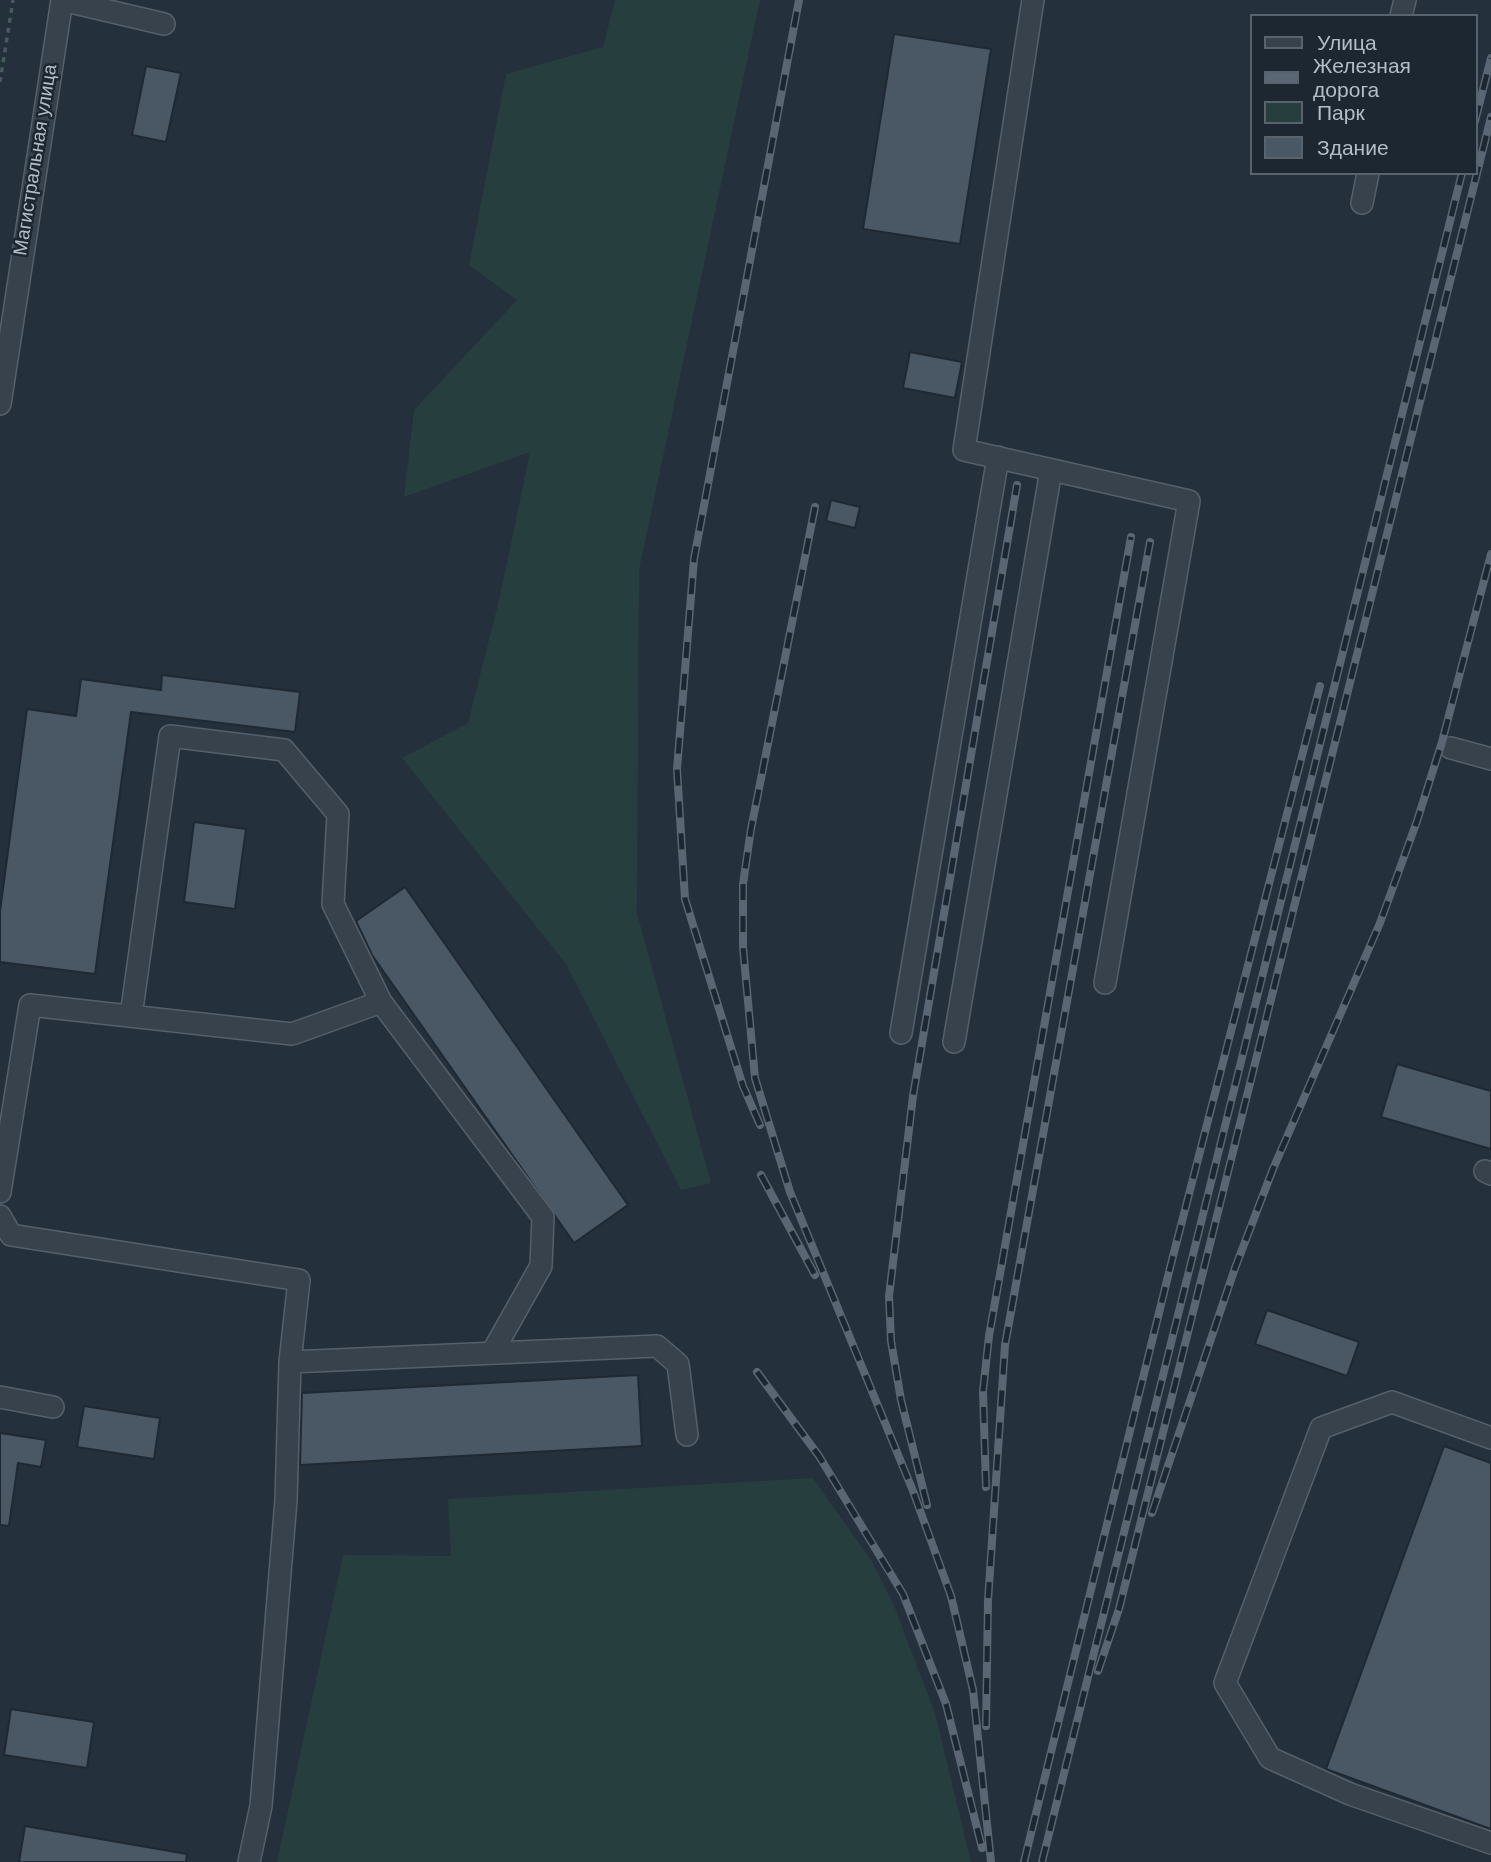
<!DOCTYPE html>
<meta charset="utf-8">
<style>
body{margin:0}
#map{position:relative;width:1491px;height:1862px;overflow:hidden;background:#24303c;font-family:Helvetica,sans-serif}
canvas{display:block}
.legend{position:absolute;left:1250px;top:14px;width:228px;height:161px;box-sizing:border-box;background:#1d2731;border:2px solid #59636d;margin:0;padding:9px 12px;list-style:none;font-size:21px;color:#b3bdc8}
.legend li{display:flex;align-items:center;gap:14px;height:35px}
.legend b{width:35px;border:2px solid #59636d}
</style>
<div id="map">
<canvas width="1491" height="1862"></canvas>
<ul class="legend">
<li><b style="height:9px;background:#38424c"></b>Улица</li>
<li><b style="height:9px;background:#5a6673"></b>Железная дорога</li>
<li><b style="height:19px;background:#273e3e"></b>Парк</li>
<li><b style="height:19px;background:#4a5765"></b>Здание</li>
</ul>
</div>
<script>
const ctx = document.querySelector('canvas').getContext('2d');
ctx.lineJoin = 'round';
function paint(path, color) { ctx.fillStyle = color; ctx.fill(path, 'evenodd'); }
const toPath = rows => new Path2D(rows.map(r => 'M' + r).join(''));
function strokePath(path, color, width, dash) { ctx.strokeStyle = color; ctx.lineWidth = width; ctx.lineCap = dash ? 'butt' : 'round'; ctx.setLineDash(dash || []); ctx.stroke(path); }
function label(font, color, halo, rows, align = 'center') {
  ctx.font = font + ' Helvetica,sans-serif'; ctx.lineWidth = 5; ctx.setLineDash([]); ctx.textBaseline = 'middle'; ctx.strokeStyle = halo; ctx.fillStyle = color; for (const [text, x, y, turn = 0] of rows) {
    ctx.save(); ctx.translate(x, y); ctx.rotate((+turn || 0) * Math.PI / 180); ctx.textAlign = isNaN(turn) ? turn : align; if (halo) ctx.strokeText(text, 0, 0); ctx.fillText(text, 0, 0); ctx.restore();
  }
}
paint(toPath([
 [615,0,760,0,639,570,637,913,711,1183,681,1190,566,964,402,758,468,723,500,596,530,452,404,497,414,410,517,300,469,265,506,74,603,47],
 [813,1478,871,1560,893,1603,935,1713,971,1862,277,1862,343,1555,451,1556,448,1499]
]), '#273e3e');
const building = toPath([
 [894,34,991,49,960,244,863,229,894,34],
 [146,66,181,73,166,142,132,135,146,66],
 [910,352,962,362,955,398,903,388,910,352],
 [831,500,860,507,855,528,826,521,831,500],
 [162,675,300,692,295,732,131,712,95,974,0,962,0,911,27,709,76,716,81,679,161,690,162,675],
 [194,822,246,829,235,909,184,902,194,822],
 [405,887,628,1205,574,1243,372,955,356,921,405,887],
 [1397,1064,1491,1091,1491,1149,1381,1117,1397,1064],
 [1267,1310,1359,1342,1347,1376,1255,1344,1267,1310],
 [638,1375,642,1446,300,1465,302,1393,638,1375],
 [84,1406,160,1418,154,1459,77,1447,84,1406],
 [0,1433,46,1440,41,1467,18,1463,9,1526,0,1525,0,1433],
 [1444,1446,1491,1463,1491,1829,1326,1769,1444,1446],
 [11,1709,94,1722,87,1768,4,1755,11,1709],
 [25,1826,187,1854,186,1862,19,1862,25,1826]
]);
paint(building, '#4a5765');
strokePath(building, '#1f2933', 2);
const minor = toPath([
 [62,0,164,24],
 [1033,0,964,450,1189,501,1105,983],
 [1401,16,1405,0],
 [1362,203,1368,173],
 [0,404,62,0],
 [1451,748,1491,759],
 [131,1016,170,736,284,750,338,814,333,904,381,1002,543,1217,541,1266,492,1353],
 [901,1033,998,457],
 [954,1042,1051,470],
 [1485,1171,1491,1174],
 [0,1192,30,1005,292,1034,381,1002],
 [0,1216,11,1235,299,1280,290,1362,286,1500,261,1806,249,1862],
 [290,1362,657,1346,678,1364,687,1435],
 [0,1397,53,1407],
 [1491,1438,1392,1402,1321,1428,1225,1683,1270,1758,1350,1794,1491,1843]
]);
strokePath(minor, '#56606a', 24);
strokePath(toPath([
 [0,82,13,0]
]), '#465b5c', 3.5, [5, 5]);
strokePath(minor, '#38424c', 21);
const rail = toPath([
 [1475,121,1491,58],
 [815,507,751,829,743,884,743,947,755,1078,790,1192,913,1491,951,1596,973,1690,991,1862],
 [760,1125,743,1086,685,899,677,769,694,559,799,0],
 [761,1175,815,1275],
 [757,1372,819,1456,903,1594,946,1704,982,1848],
 [986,1487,983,1391,989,1336,1131,537],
 [927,1505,901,1400,891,1341,889,1296,913,1096,1017,485],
 [1152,1513,1235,1268,1273,1169,1380,923,1417,821,1442,742,1491,554],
 [1098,1671,1119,1609,1491,117],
 [986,1726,988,1601,1005,1345,1150,542],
 [1024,1862,1171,1264,1320,686],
 [1042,1862,1462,173]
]);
strokePath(rail, '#5a6673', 8);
strokePath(rail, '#1d2731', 5, [16]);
label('19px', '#b3bdc8', '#1d2731', [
 ["Магистральная улица",36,160,-81]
]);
</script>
